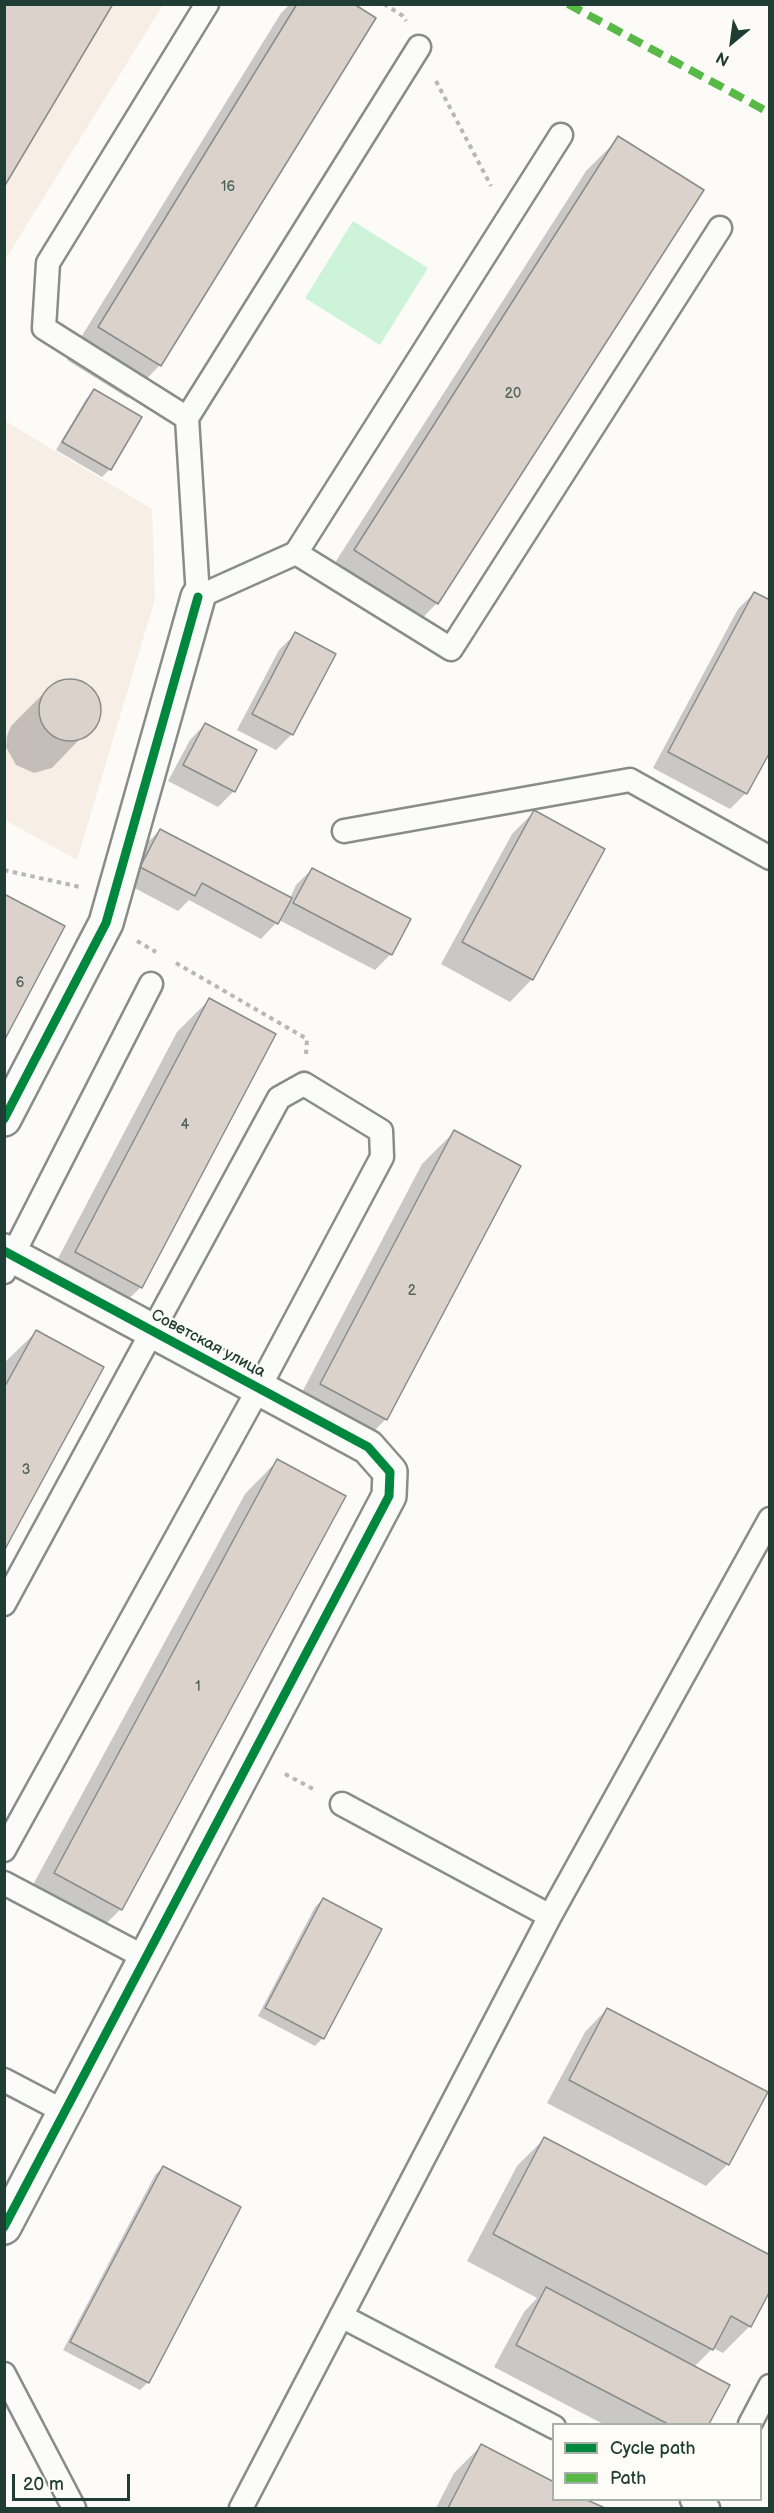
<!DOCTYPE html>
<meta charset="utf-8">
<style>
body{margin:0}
#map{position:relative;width:774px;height:2513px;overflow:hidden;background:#fcfbf8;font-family:"Balsamiq Sans",sans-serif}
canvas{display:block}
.frame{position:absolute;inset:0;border:6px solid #1f3d34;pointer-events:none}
.legend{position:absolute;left:552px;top:2423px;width:210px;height:78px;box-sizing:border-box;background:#fdfcf7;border:2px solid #a4b0a9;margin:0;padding:8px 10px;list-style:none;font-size:18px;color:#1f3d34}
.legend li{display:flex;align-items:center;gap:12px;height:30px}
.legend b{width:30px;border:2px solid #a4b0a9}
.north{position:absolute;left:702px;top:12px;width:60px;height:60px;-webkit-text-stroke:4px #fdfcf7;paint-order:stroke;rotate:209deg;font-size:16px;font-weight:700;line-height:24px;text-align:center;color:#1f3d34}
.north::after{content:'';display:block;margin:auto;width:21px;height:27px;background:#1f3d34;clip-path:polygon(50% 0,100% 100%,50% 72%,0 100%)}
.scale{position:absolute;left:12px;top:2474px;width:118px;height:27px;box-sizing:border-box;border:3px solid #1f3d34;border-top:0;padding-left:8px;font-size:18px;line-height:21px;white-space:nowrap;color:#1f3d34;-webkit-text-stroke:4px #fdfcf7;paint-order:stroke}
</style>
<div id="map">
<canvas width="774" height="2513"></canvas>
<div class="frame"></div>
<ul class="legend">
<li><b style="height:8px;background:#00873e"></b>Cycle path</li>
<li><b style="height:8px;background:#58b947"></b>Path</li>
</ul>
<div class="north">N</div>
<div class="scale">20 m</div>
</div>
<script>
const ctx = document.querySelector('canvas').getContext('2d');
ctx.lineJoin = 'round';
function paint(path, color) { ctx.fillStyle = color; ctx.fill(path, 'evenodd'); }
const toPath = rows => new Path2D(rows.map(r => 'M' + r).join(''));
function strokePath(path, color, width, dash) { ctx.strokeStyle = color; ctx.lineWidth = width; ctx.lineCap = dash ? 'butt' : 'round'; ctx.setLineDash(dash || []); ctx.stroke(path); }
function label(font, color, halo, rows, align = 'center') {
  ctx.font = font + ' "Balsamiq Sans",sans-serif'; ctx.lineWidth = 4.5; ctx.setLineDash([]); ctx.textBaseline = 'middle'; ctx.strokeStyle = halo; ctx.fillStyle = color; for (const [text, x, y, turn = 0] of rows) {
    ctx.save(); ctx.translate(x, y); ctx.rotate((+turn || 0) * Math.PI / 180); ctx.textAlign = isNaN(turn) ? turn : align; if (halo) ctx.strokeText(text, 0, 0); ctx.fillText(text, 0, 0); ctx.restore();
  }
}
paint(toPath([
 [5,5,163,5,5,260],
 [5,421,152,509,155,599,77,860,5,820]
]), '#f7eee6');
paint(toPath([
 [353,221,428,268,380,345,305,298]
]), '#cdf4d8');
paint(toPath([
 [290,4,352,4,160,365,128,398,67,360,281,13],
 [619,138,437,603,405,636,322,583,586,171],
 [94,391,110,469,102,477,56,450,86,399],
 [754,593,746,793,730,809,653,768,738,609],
 [295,634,292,734,276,750,237,730,279,650],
 [69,680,88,686,94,693,100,711,98,720,52,768,34,773,16,765,6,747,7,736,11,726,51,686],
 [205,724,234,791,218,807,168,781,190,740],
 [534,812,603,850,532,979,510,1002,441,964,512,834],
 [160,830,290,898,296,885,312,869,391,954,375,970,279,920,261,939,189,900,178,911,125,883,144,846],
 [209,1000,141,1287,108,1319,44,1285,177,1032],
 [454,1132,386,1419,354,1451,289,1417,422,1164],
 [36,1332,4,1548,4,1363],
 [277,1461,121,1909,88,1941,22,1905,245,1494],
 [323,1899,323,2038,315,2046,258,2016,315,1907],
 [607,2009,728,2164,706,2186,547,2103,585,2032],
 [544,2139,750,2326,723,2353,713,2348,694,2367,728,2385,708,2424,603,2424,494,2367,524,2312,537,2298,467,2261,517,2166],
 [163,2167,148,2382,140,2390,63,2350,155,2175],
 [481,2446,554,2500,584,2500,601,2508,436,2508,454,2473]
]), '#0003');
const building = toPath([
 [4,4,113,4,4,187,4,4],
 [297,4,354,4,376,18,161,366,98,327,297,4],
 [618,136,704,190,438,604,354,550,618,136],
 [94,389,142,417,111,470,62,442,94,389],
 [754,592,770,600,770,752,747,794,668,752,754,592],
 [295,632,336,654,293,735,252,714,295,632],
 '39 710a31 31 0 1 1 62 0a31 31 0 1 1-62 0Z',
 [205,723,257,750,235,792,183,765,205,723],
 [534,810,605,849,533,980,462,942,534,810],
 [160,829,292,898,278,924,202,883,195,896,140,867,160,829],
 [312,868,411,919,392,955,293,903,312,868],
 [4,894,65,926,4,1041,4,894],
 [209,998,276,1034,142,1288,75,1252,209,998],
 [454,1130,521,1166,387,1420,320,1384,454,1130],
 [36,1330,104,1367,4,1551,4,1388,36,1330],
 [277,1459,346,1496,122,1910,54,1873,277,1459],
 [323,1898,382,1929,324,2039,265,2008,323,1898],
 [607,2008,768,2092,729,2165,569,2080,607,2008],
 [544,2137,770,2255,770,2291,751,2327,731,2316,713,2350,493,2234,544,2137],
 [163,2166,241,2207,149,2383,70,2342,163,2166],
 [546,2287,730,2385,709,2424,668,2424,516,2345,546,2287],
 [481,2444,554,2482,554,2500,587,2500,605,2508,448,2508,481,2444]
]);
paint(building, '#dcd2cc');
strokePath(building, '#888d8a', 1.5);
const service = toPath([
 [207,4,48,263,44,328,187,418,198,597,296,553,561,135],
 [187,418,419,47],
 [296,553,451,649,720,228],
 [344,831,630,780,770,858],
 [4,1272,151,984],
 [4,1604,279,1098,304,1084,381,1131,382,1157,259,1388,4,1850],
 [342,1804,550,1916],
 [4,1883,146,1958],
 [4,2080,65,2112],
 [341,2316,554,2427],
 [4,2374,74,2508],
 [750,2424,770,2386],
 [692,2500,708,2508],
 [241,2508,550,1916,770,1519]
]);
const minor = toPath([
 [4,1119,106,923,198,597],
 [4,1251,368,1447,390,1472,389,1496,4,2227]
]);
strokePath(service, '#888d8a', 27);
strokePath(minor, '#888d8a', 38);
strokePath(toPath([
 [384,4,403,16,406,21],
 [436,81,491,186],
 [4,870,80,887],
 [137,941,156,952],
 [176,963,307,1039,306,1054],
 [285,1774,315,1790]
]), '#b5b8b6', 4, [4.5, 4.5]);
strokePath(service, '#fbfbf9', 22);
strokePath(minor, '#fbfbf9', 33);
strokePath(toPath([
 [568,4,770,113]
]), '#58b947', 8, [15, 8]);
strokePath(toPath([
 [4,1119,106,923,198,597],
 [4,1251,368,1447,390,1472,389,1496,4,2227]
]), '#00873e', 9);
label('14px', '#4e625a', null, [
 ["16",228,187],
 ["20",513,394],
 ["6",20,983],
 ["4",185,1125],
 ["2",412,1291],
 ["3",26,1470],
 ["1",198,1687]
]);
label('16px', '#1f3d34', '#fdfcf7', [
 ["Советская улица",208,1344,28]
]);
</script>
